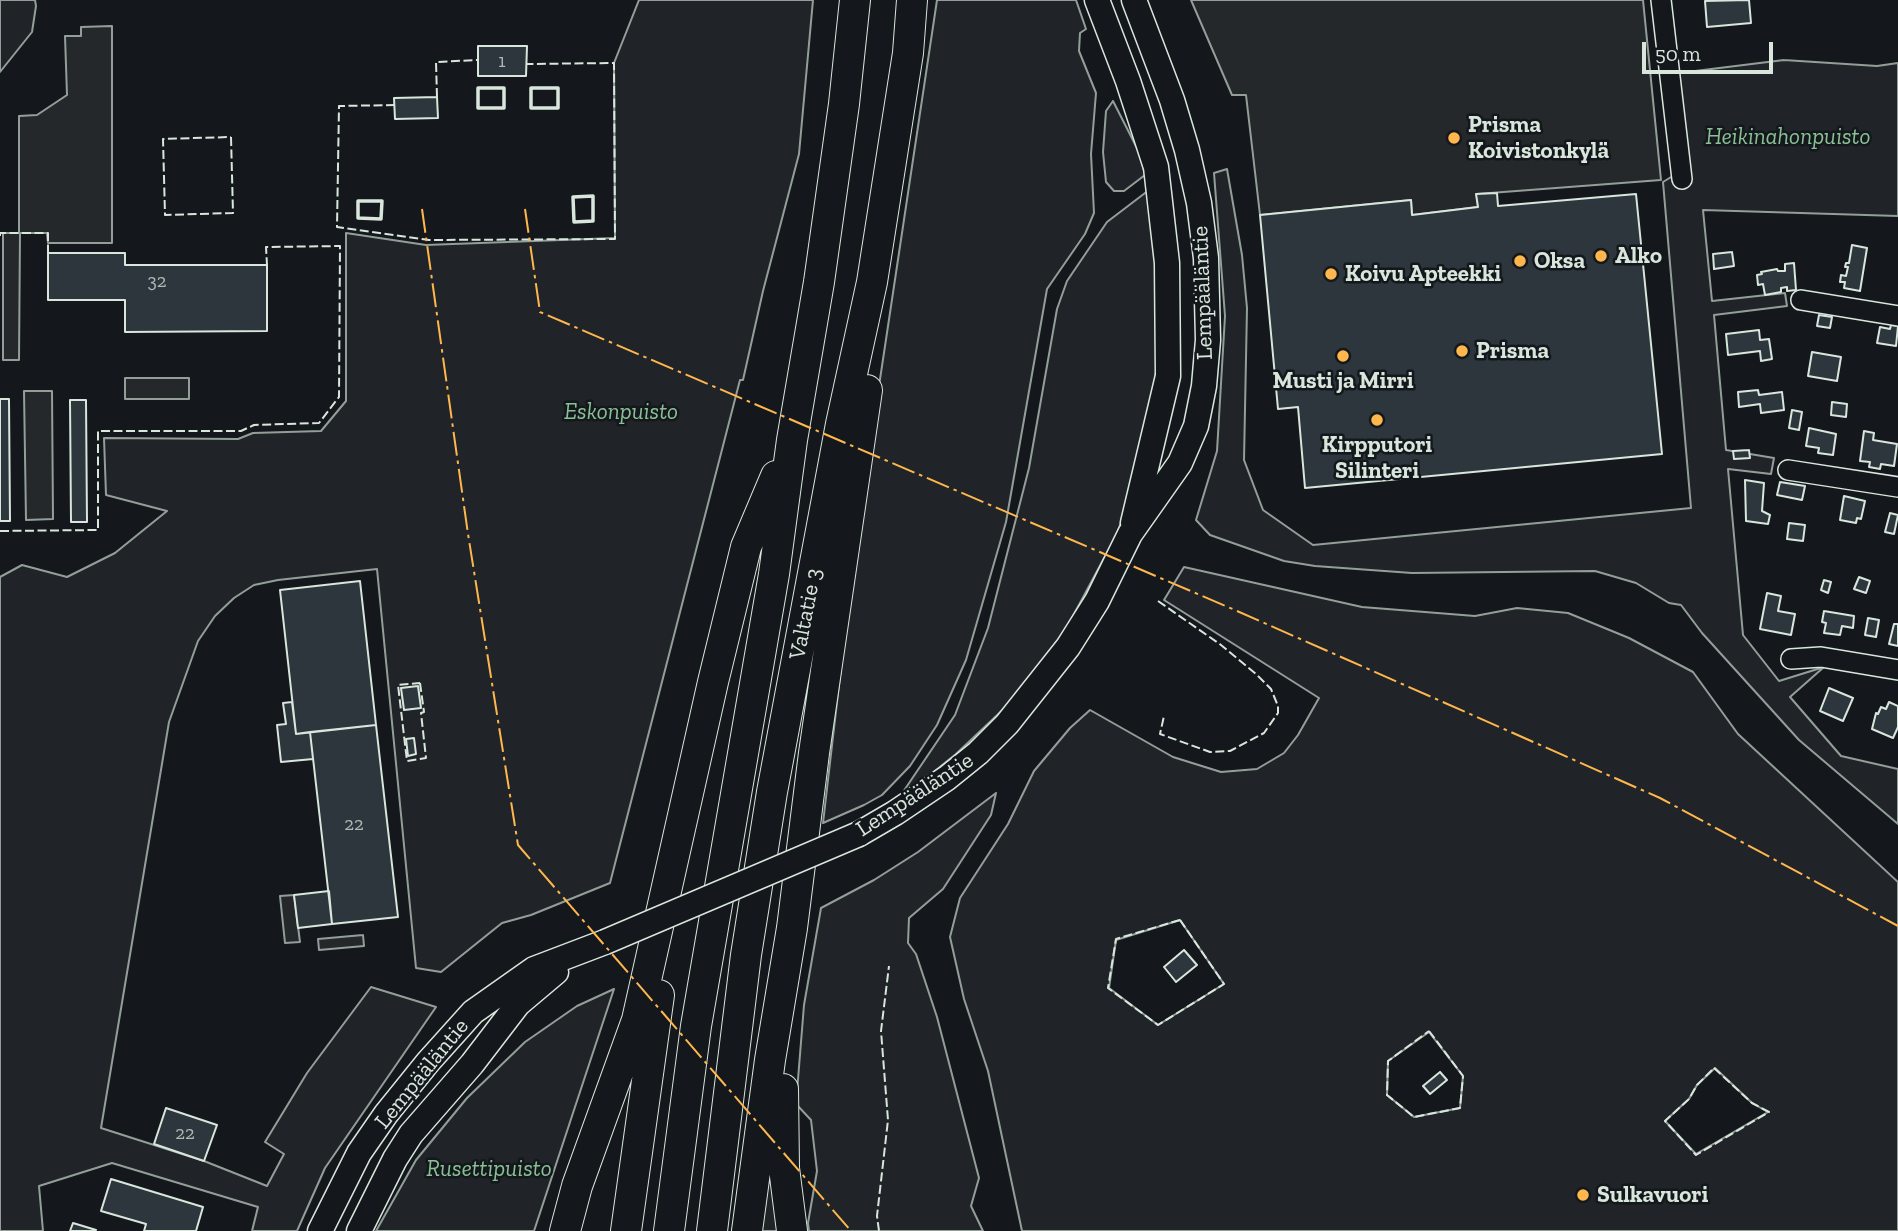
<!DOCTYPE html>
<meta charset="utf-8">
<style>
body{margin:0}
#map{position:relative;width:1898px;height:1231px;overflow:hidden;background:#14181c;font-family:"Zilla Slab",serif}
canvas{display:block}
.scale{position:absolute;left:1642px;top:42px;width:131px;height:32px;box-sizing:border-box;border:4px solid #d8e6dc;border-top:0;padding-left:9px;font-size:21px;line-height:24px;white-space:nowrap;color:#d8e6dc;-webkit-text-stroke:5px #14181c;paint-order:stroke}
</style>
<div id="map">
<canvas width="1898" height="1231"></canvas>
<div class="scale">50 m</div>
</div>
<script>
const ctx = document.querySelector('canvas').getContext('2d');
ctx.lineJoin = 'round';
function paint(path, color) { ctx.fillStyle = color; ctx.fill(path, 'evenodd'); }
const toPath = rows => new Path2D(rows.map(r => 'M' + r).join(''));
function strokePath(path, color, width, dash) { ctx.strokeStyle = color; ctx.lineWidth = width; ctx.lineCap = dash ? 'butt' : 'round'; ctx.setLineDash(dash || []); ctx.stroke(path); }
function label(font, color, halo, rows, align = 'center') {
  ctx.font = font + ' "Zilla Slab",serif'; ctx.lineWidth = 5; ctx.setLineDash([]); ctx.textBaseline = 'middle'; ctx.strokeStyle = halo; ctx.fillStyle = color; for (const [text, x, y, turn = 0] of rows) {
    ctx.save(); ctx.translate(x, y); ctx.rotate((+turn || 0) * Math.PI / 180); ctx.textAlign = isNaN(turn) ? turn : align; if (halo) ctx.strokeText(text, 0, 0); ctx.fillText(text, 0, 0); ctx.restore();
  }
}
const green = toPath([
 [0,0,35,0,36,6,32,32,0,72,0,0],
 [639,0,813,0,799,154,763,291,743,380,740,380,610,883,531,915,502,923,441,972,416,968,377,569,278,580,254,585,234,598,215,616,198,641,169,722,101,1128,204,1161,267,1186,284,1154,265,1142,307,1073,371,987,436,1007,325,1168,297,1231,252,1231,258,1207,112,1163,39,1186,43,1231,0,1231,0,577,22,565,67,577,115,553,167,511,106,495,104,438,238,439,253,433,321,431,346,401,346,233,426,245,615,238,614,63,639,0],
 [937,0,1076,0,1086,29,1080,33,1079,51,1096,93,1091,154,1094,213,1085,234,1047,289,1006,522,966,660,937,725,910,766,882,795,864,805,823,823,856,539,937,0],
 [1784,60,1877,66,1898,63,1898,216,1703,210,1712,301,1785,293,1787,306,1714,315,1726,450,1774,458,1771,474,1728,469,1743,635,1779,681,1824,667,1790,697,1841,756,1898,769,1898,824,1799,740,1702,633,1681,605,1669,603,1636,583,1595,571,1412,573,1315,566,1284,561,1210,535,1196,520,1217,451,1225,316,1214,173,1227,169,1242,255,1247,308,1244,460,1263,510,1313,545,1691,508,1663,182,1689,166,1679,73,1784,60],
 [1113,101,1140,154,1145,175,1124,191,1114,191,1106,182,1103,152,1106,111,1113,101],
 [1149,190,1160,247,1161,339,1144,452,1117,534,1066,629,1011,702,956,754,905,795,903,792,955,715,988,628,1029,468,1057,309,1067,281,1107,222,1149,190],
 [1184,567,1362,607,1475,616,1517,608,1568,613,1629,638,1693,672,1738,734,1898,882,1898,1231,1022,1231,988,1071,964,999,950,937,960,898,1008,824,1034,771,1070,728,1090,710,1173,757,1221,772,1257,769,1284,753,1298,735,1319,698,1164,600,1184,567],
 [1180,920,1224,984,1158,1025,1109,988,1116,940,1180,920],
 [1429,1032,1463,1076,1460,1108,1414,1117,1387,1095,1388,1061,1429,1032],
 [1715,1068,1752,1103,1768,1112,1696,1154,1665,1121,1689,1099,1697,1085,1715,1068],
 [996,793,991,815,943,889,909,918,908,943,916,954,937,1017,979,1178,971,1206,983,1231,809,1231,808,1223,817,1171,811,1120,796,1104,804,1005,821,908,874,880,918,852,996,793],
 [614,989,534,1231,376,1231,416,1160,467,1098,525,1042,577,1006,614,989],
 [769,1145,784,1231,758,1231,769,1145]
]);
paint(green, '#202428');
strokePath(green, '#939e99', 2);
const parking = toPath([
 [1191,0,1643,0,1661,180,1477,194,1478,207,1412,215,1411,200,1260,215,1246,95,1232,95,1191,0],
 [112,26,112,243,48,243,47,233,20,233,19,360,3,360,3,233,19,233,19,116,37,115,67,95,65,36,81,36,81,27,112,26],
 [125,378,189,378,189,399,125,399,125,378],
 [24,391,52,391,53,519,26,520,24,391],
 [294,895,300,942,285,943,280,896,294,895],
 [363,935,364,946,319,950,318,939,363,935]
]);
paint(parking, '#24282b');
strokePath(parking, '#939e99', 2);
const building = toPath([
 [1749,0,1751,23,1707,27,1705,1,1749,0],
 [478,46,527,46,526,76,478,76,478,46],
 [437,97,438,118,395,119,394,98,437,97],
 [1497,193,1498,206,1636,194,1662,454,1305,488,1298,407,1278,409,1260,215,1411,200,1412,215,1478,207,1476,194,1497,193],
 [1852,245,1867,248,1860,291,1844,288,1845,282,1840,282,1841,275,1846,276,1848,267,1845,267,1846,263,1849,263,1852,245],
 [1732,252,1734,266,1714,269,1713,254,1732,252],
 [48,253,125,253,125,265,267,265,267,331,125,332,125,300,48,300,48,253],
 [1794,263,1796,290,1787,291,1787,287,1781,288,1781,292,1765,295,1763,284,1758,285,1757,275,1762,274,1761,272,1777,269,1778,271,1785,271,1785,264,1794,263],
 [1819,315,1832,317,1830,328,1817,326,1819,315],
 [1891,325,1898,326,1896,346,1877,343,1880,327,1890,329,1891,325],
 [1759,330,1760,340,1769,339,1772,359,1761,361,1760,351,1728,355,1726,334,1759,330],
 [1812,352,1841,357,1837,381,1808,376,1812,352],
 [1758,390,1759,395,1782,392,1784,410,1761,413,1760,404,1739,407,1738,392,1758,390],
 [0,399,9,399,10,521,0,521,0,399],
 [70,400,86,400,87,522,71,522,70,400],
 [1832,402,1847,404,1846,417,1831,415,1832,402],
 [1792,410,1802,412,1799,430,1789,428,1792,410],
 [1809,428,1836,434,1833,455,1818,453,1819,448,1806,446,1809,428],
 [1864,431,1874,433,1873,440,1897,444,1894,466,1881,464,1880,469,1869,467,1870,462,1860,461,1864,431],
 [1749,450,1750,458,1734,459,1733,451,1749,450],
 [1745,480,1764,483,1762,511,1770,515,1768,524,1746,521,1745,480],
 [1780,482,1805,486,1802,500,1777,495,1780,482],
 [1844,496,1865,501,1861,519,1857,518,1856,523,1840,520,1844,496],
 [1890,513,1898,515,1894,534,1885,532,1890,513],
 [1789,523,1805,525,1803,541,1787,539,1789,523],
 [1859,577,1870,581,1866,593,1854,589,1859,577],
 [1824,580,1831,582,1828,593,1821,590,1824,580],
 [360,581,376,725,296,734,280,590,360,581],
 [1767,593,1781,596,1778,611,1795,614,1791,635,1760,629,1767,593],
 [1824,611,1854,616,1853,628,1842,626,1840,635,1824,633,1826,623,1822,622,1824,611],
 [1868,618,1879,620,1876,637,1865,635,1868,618],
 [1894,624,1898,624,1898,646,1889,644,1894,624],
 [418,686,421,708,404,710,401,688,418,686],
 [1829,688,1853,698,1843,721,1820,711,1829,688],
 [292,702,296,734,310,732,313,759,281,762,277,725,286,724,283,703,292,702],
 [1889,702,1898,706,1898,727,1893,738,1872,729,1876,713,1878,714,1881,707,1886,709,1889,702],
 [376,725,398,917,332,924,310,732,376,725],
 [414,738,416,754,408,756,406,739,414,738],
 [329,891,332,924,298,928,294,895,329,891],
 [1184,950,1197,965,1176,982,1164,967,1184,950],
 [1440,1072,1447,1080,1430,1094,1423,1086,1440,1072],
 [166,1108,217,1125,204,1161,154,1144,166,1108],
 [111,1179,203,1207,196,1231,144,1231,146,1224,101,1211,111,1179],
 [73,1223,96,1230,95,1231,70,1231,73,1223]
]);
paint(building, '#2c363c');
strokePath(building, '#d8e6dc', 2);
const minor = toPath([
 [1661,0,1682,179],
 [1801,300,1898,316],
 [1788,470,1898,487],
 [1791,659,1821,657,1898,670]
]);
const major = toPath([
 [1097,0,1128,81,1156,167,1167,263,1168,376,1133,523],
 [859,834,895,813,947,778,978,753,1007,724,1068,647,1097,601,1130,534,1180,463,1196,426,1204,386,1208,340,1206,258,1199,203,1187,150,1172,100,1134,0],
 [320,1231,359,1153,386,1114,428,1062,473,1012,534,969,605,942],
 [359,1231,395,1159,411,1134,472,1064,518,1004,556,972]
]);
const highway = toPath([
 [783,1089,784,1168,792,1231],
 [565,1231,577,1186,637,1020,713,682,746,547,776,476],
 [626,1231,659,995],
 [669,1231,696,1026,774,574,792,440,819,282,844,104,855,0],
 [712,1231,746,955,772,792,841,424,872,282,908,53,912,0],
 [747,1231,770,1060,792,928,814,753,867,390]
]);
strokePath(minor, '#d8e6dc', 22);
strokePath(major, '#d8e6dc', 27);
strokePath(highway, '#d8e6dc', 32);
strokePath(minor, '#14181c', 19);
strokePath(major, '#14181c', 24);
strokePath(highway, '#14181c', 30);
const majorBridge = toPath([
 [605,942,859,834]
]);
strokePath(majorBridge, '#d8e6dc', 27, []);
strokePath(majorBridge, '#14181c', 24);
strokePath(toPath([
 [437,97,436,62,478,60],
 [395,105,339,106,337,227,429,240,615,239,614,63,526,64],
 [231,137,233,213,165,215,163,139,231,137],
 [0,236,0,233,48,233,48,253],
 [0,531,98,530,98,431,241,431,254,425,319,423,339,397,340,246,266,247,267,265],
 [1158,601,1221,645,1256,674,1271,689,1278,706,1278,713,1264,733,1230,751,1210,752,1160,734,1164,716],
 [420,683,424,712,421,713,426,758,407,761,398,685,420,683],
 [1180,920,1224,984,1158,1025,1108,988,1116,939,1180,920],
 [1429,1031,1463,1076,1460,1108,1414,1117,1387,1095,1388,1061,1429,1031],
 [1714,1068,1752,1103,1769,1112,1696,1155,1665,1121,1689,1099,1697,1085,1714,1068],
 [879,1231,877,1216,888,1120,881,1031,889,966]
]), '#d8e6dc', 2, [9, 3.5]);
strokePath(toPath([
 [478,88,504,88,504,108,478,108,478,88],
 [531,88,558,88,558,108,531,108,531,88],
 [593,196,593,221,574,222,573,197,593,196],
 [358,201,382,201,381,219,358,218,358,201]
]), '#d8e6dc', 3.5);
strokePath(toPath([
 [422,209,468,534,518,845,851,1231],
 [525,209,540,312,1228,607,1660,798,1898,926]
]), '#ffb74d', 2, [24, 5, 3.5, 5]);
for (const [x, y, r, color] of [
 [1454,138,7,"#ffb74d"],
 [1601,256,7,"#ffb74d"],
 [1520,261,7,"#ffb74d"],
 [1331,274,7,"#ffb74d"],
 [1462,351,7,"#ffb74d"],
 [1343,356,7,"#ffb74d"],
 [1377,420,7,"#ffb74d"],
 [1583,1195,7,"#ffb74d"]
]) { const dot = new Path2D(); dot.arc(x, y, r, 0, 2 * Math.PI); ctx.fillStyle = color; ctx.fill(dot); strokePath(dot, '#14181c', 2.5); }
label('19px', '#adbab4', null, [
 ["1",502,62],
 ["32",157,282],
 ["22",354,825],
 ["22",185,1134]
]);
label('bold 23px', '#d8e6dc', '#14181c', [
 ["Prisma",1468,125],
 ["Koivistonkylä",1468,151],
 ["Alko",1615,256],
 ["Oksa",1534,261],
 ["Koivu Apteekki",1345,274],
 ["Prisma",1476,351],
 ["Musti ja Mirri",1343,381,"center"],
 ["Kirpputori",1377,445,"center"],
 ["Silinteri",1377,471,"center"],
 ["Sulkavuori",1597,1195]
], 'left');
label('italic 23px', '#8ac095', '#14181c', [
 ["Heikinahonpuisto",1788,137],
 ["Eskonpuisto",621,412],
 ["Rusettipuisto",489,1169]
]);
label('23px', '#d8e6dc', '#14181c', [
 ["Lempääläntie",1203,293,-92],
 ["Valtatie 3",806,614,-79],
 ["Lempääläntie",915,795,-33],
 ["Lempääläntie",422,1074,-51]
]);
</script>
